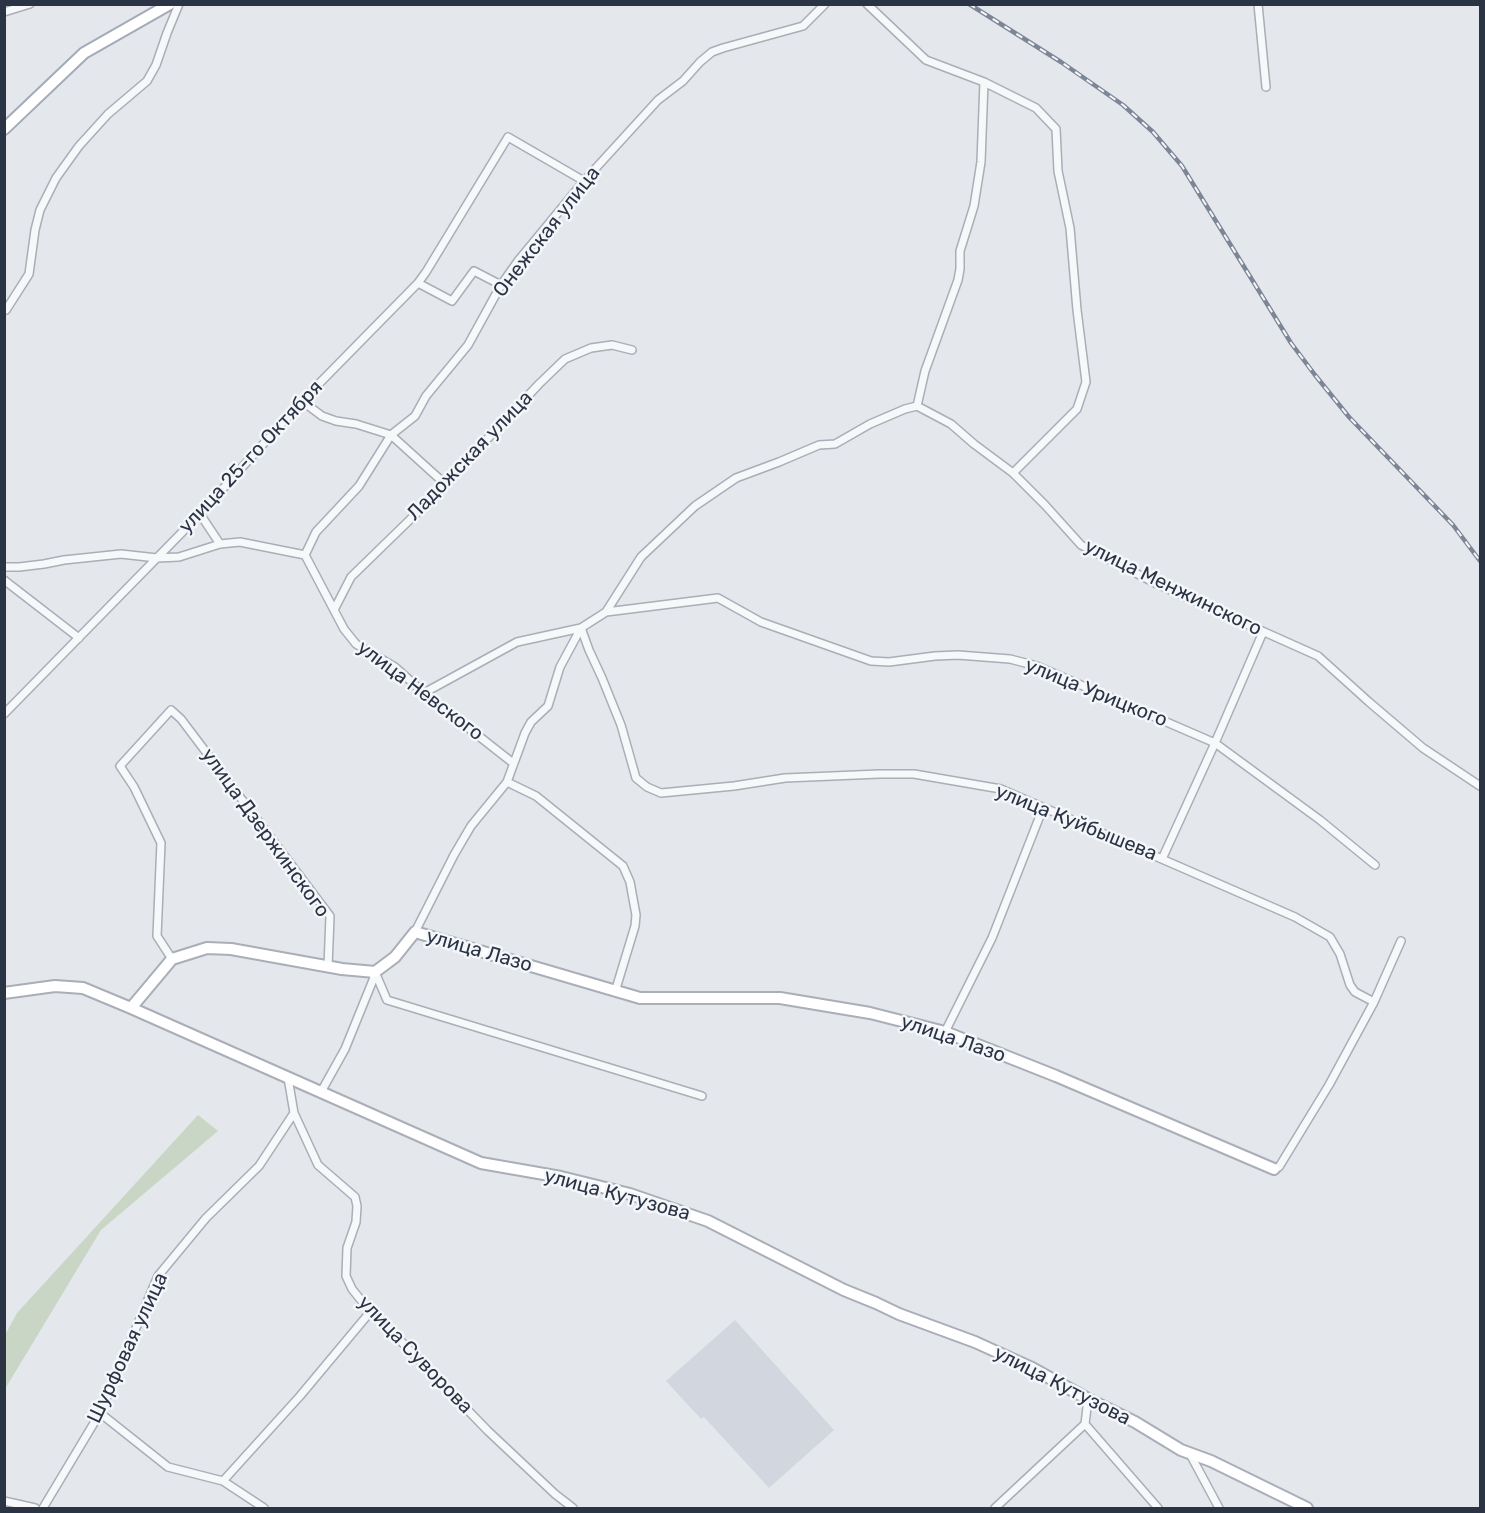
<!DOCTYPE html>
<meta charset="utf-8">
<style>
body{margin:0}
#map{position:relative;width:1485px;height:1513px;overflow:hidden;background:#e4e7ec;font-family:Rubik,sans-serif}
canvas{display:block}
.frame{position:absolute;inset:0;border:6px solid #2b3445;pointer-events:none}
</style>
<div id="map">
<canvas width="1485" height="1513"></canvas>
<div class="frame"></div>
</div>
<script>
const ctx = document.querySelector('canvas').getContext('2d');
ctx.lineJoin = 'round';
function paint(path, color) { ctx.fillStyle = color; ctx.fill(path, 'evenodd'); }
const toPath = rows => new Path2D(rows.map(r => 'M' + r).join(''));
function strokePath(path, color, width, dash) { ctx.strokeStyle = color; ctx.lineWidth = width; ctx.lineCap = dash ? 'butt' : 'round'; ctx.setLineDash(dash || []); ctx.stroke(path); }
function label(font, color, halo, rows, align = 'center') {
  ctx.font = font + ' Rubik,sans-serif'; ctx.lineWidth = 5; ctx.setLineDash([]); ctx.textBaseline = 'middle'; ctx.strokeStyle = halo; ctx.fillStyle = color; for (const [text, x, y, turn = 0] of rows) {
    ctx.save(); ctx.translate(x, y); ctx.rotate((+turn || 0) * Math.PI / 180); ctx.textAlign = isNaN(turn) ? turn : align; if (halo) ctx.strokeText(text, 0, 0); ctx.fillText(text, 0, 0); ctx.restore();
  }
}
paint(toPath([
 [735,1320,834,1430,769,1488,704,1417,701,1419,666,1381]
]), '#d2d6de');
paint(toPath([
 [198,1115,218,1131,101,1230,5,1389,5,1335,17,1313]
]), '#c9d6c5');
const street = toPath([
 [867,4,926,60,984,82,1036,108,1056,129,1058,171,1070,228,1077,310,1086,382,1077,409,1013,473],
 [1258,4,1266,87],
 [4,12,30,4],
 [418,283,452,301,474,271,501,285],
 [6,310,29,274,35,230,40,210,56,178,79,146,108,114,147,81,156,65,167,33,179,4],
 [302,401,322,416,336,421,356,424,391,435,444,483],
 [917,406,925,371,958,280,960,269,960,251,974,206,981,162,984,82],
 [200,514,220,544],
 [305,555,316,532,359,486,391,435,415,416,426,396,468,345,501,285,518,261,584,181,658,100,683,81,700,62,712,52,723,48,803,26,825,4],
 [4,567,19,567,44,564,64,560,121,554,157,558,179,557,220,544,240,542,305,555,344,629,356,644,395,667,424,693,513,763],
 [4,580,79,638],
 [334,610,351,577,426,504,539,384,565,359,591,348,612,345,632,350],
 [606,612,718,598,761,622,871,661,889,662,935,656,958,655,1010,659,1037,666,1215,743,1320,820,1375,865],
 [581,628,589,650,602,678,621,725,636,778,647,787,661,793,734,786,785,778,879,774,914,774,1001,789,1295,917,1330,937,1340,954,1350,985,1355,992,1374,1002],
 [424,693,517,642,581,628,606,612,641,557,695,506,736,478,779,462,819,445,835,444,870,424,905,409,917,406,951,424,974,444,1013,473,1045,505,1081,545,1157,584,1318,656,1369,702,1423,748,1480,786],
 [4,714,200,514,302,401,418,283,426,272,508,137,584,181],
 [507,782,536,796,623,866,630,882,636,915,635,926,615,992],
 [1162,859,1215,743,1263,632],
 [415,932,454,855,471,826,507,782,525,733,531,722,548,706,560,667,581,628],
 [172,959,157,936,161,843,134,787,120,766,171,710,181,719,330,916,328,967],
 [375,972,387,1000,702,1096],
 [945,1032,992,938,1043,808],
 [288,1078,294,1113,318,1165,355,1197,357,1206,356,1222,347,1248,346,1276,352,1289,360,1299,488,1431,555,1494,573,1508],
 [321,1092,345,1049,373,980,375,972],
 [1274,1169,1279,1167,1329,1085,1374,1002,1401,941],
 [1088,1399,1085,1424,1158,1508],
 [100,1413,168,1467,223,1481,264,1508],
 [1190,1454,1219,1508],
 [223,1481,300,1396,371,1311],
 [4,1501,35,1508],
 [43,1508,100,1413,158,1276,206,1218,259,1166,294,1113],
 [995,1508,1085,1424]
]);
const secondary = toPath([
 [4,993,55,986,83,988,131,1008,481,1163,561,1177,630,1194,708,1221,844,1290,876,1303,899,1314,975,1342,1030,1367,1088,1399,1135,1422,1181,1450,1211,1461,1307,1508],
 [131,1008,172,959,207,948,231,949,342,969,375,972,395,957,415,932,640,998,780,998,870,1013,945,1032,1056,1076,1274,1169]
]);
const primary = toPath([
 [4,129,84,53,170,4]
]);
strokePath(street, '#a9aeb7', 10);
strokePath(secondary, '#a9aeb7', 14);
strokePath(primary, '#a3abb8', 14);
strokePath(street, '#f7f8fa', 7);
strokePath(secondary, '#fff', 10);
strokePath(primary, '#fff', 10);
const rail = toPath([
 [969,4,1061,62,1123,105,1153,132,1182,166,1291,343,1315,375,1349,417,1453,525,1480,561]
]);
strokePath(rail, '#7d8696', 4.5);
strokePath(rail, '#f4f6f9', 2, [7]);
label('20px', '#2b3445', '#f4f6f9', [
 ["Онежская улица",547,232,-52],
 ["Ладожская улица",470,456,-46],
 ["улица 25-го Октября",251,457,-47],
 ["улица Менжинского",1173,588,26],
 ["улица Невского",420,691,37],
 ["улица Урицкого",1096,693,22],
 ["улица Куйбышева",1076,823,22],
 ["улица Дзержинского",265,833,54],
 ["улица Лазо",479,951,16],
 ["улица Лазо",953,1039,19],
 ["улица Кутузова",617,1195,15],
 ["Шурфовая улица",128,1348,-65],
 ["улица Суворова",415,1355,46],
 ["улица Кутузова",1062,1386,27]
]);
</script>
